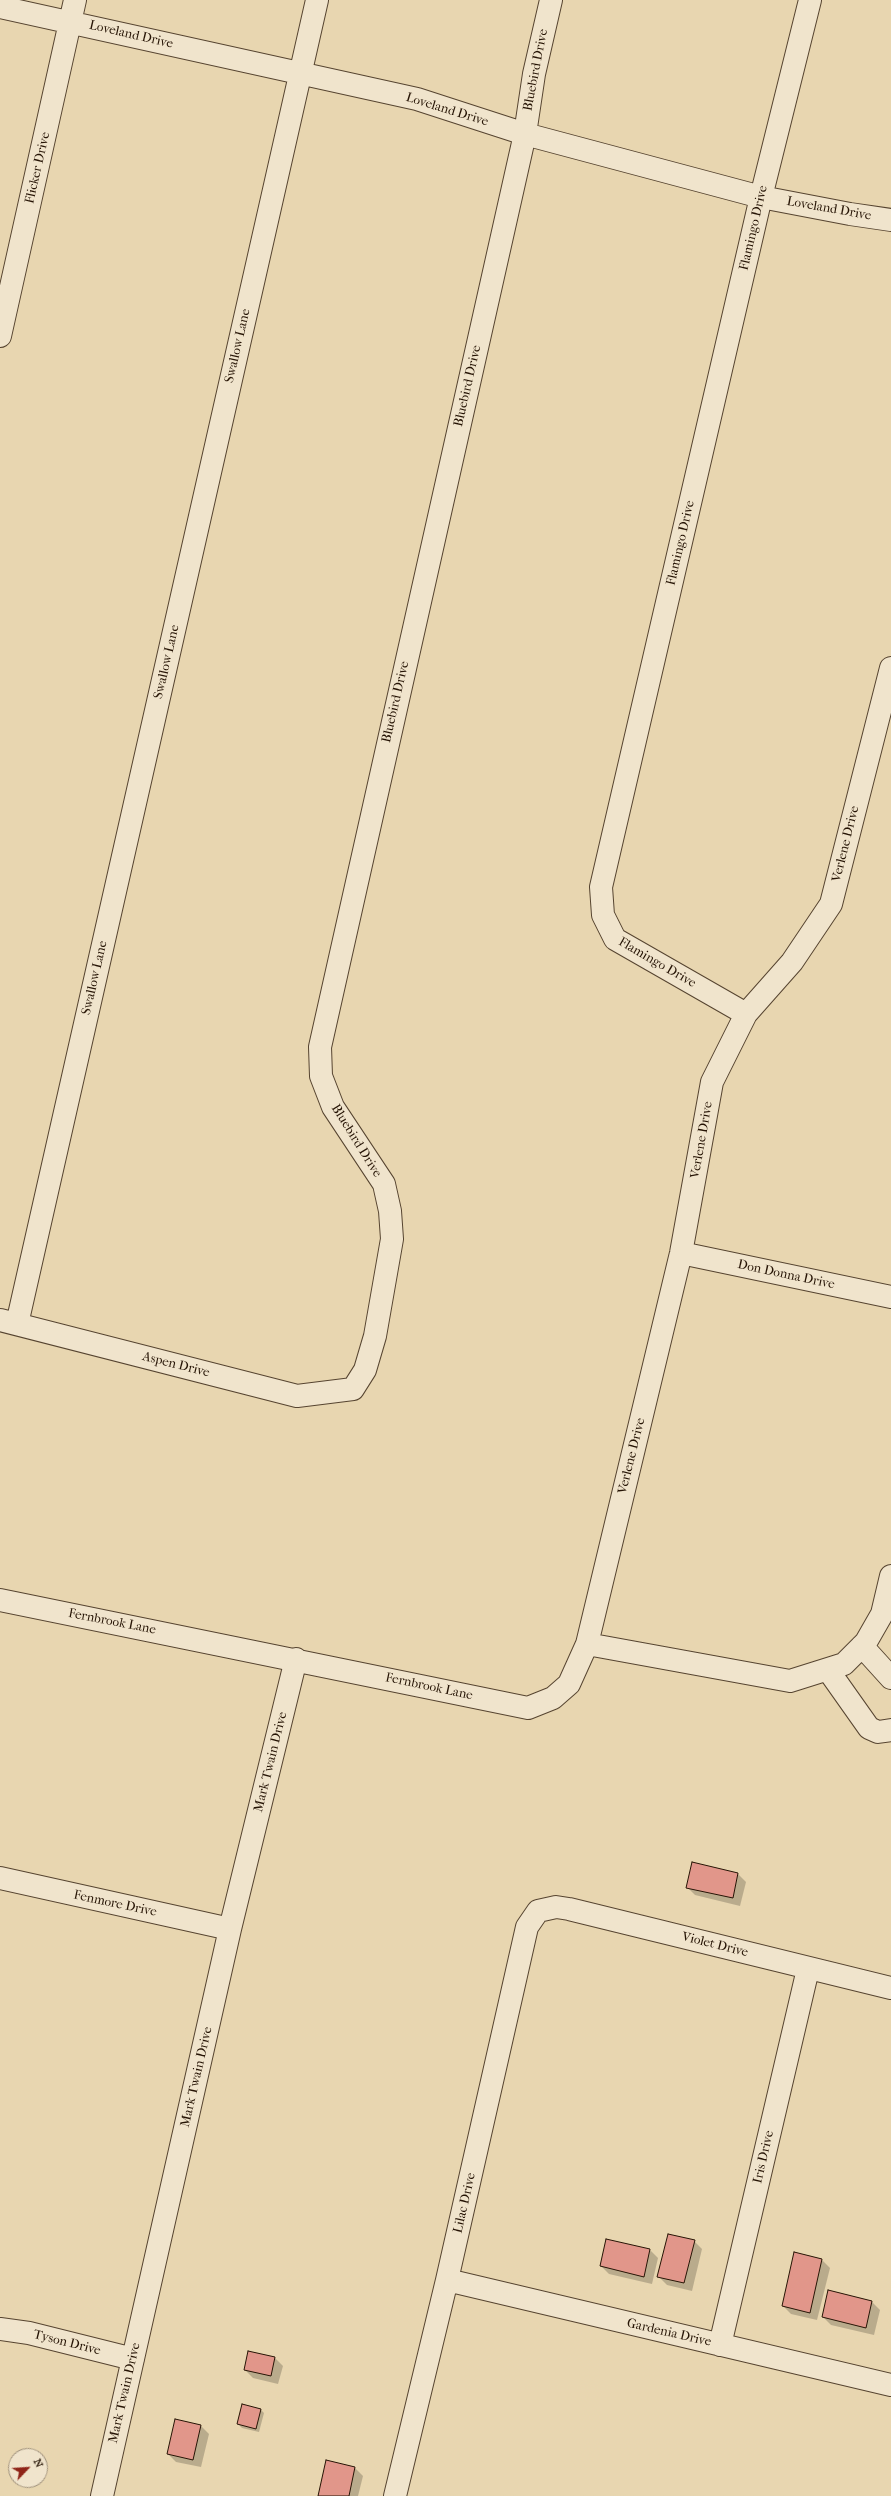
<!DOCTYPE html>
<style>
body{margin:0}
#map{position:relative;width:891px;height:2496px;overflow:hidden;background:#e8d6b0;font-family:"IM FELL French Canon",serif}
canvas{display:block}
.north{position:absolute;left:8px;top:2448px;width:40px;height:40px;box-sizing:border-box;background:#f0e4cc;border:1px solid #9f917c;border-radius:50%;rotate:65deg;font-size:11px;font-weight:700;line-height:16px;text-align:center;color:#261405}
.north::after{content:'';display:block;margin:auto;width:14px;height:18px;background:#8f2418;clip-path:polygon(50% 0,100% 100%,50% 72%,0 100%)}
</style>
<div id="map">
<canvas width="891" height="2496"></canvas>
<div class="north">N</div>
</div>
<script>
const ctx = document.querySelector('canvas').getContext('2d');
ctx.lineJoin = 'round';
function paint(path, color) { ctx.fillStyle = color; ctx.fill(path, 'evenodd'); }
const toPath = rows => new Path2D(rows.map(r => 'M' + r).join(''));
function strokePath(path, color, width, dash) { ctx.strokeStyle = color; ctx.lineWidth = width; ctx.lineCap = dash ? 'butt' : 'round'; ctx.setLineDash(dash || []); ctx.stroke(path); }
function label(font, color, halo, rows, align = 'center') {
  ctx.font = font + ' "IM FELL French Canon",serif'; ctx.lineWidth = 3; ctx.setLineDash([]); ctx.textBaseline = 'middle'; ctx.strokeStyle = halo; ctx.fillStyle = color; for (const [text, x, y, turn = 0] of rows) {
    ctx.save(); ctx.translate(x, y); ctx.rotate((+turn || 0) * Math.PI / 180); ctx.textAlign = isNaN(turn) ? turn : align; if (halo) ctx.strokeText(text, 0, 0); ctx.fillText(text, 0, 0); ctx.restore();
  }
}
paint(toPath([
 [693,1863,738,1874,746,1882,740,1906,695,1895,687,1887],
 [694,2241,702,2249,692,2291,667,2285,659,2277],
 [650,2250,658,2258,652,2284,609,2274,601,2266],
 [822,2260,830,2268,817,2320,791,2314,783,2306],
 [872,2302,880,2310,874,2335,831,2325,823,2317],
 [275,2358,283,2366,278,2384,253,2378,245,2370],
 [260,2409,264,2413,259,2432,242,2428,238,2424],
 [201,2426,209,2434,201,2467,176,2462,168,2454],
 [327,2461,355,2468,363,2476,358,2496,319,2496]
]), '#0003');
const building = toPath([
 [692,1862,738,1873,733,1898,686,1888,692,1862],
 [668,2234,695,2240,684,2283,657,2277,668,2234],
 [606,2239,650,2249,644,2277,600,2266,606,2239],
 [794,2252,822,2259,810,2313,782,2306,794,2252],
 [828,2290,872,2301,866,2328,822,2317,828,2290],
 [248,2351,275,2357,271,2376,244,2370,248,2351],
 [242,2404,261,2409,256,2429,237,2424,242,2404],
 [175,2419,201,2425,193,2460,167,2454,175,2419],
 [326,2460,355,2467,349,2496,318,2496,326,2460]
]);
paint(building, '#e1968a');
strokePath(building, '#261405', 1);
const minor = toPath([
 [0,7,417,99,525,134,761,197,850,214,891,220],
 [0,336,75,0],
 [746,1014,615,939,603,915,601,887,761,197,810,0],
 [681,1253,891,1297],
 [0,1320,297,1396,353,1389,365,1370,375,1336,392,1239,390,1211,384,1184,333,1107,321,1076,320,1047,525,134,534,74,551,0],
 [17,1324,317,0],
 [0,1600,528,1708,553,1698,569,1684,587,1644,681,1253,712,1082,746,1014,792,962,831,904,891,668],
 [587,1644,790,1681,844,1664,866,1642,882,1614,891,1576],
 [862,1646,891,1678],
 [828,1670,869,1728,878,1732,891,1730],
 [0,1878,230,1929],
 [447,2280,891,2385],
 [0,2329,29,2333,133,2359],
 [720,2345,808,1969],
 [102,2496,230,1929,296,1659],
 [395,2496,447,2280,527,1927,538,1911,556,1907,569,1909,891,1988]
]);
strokePath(minor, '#564430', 24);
strokePath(minor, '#f0e4cc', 22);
label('13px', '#261405', '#f0e4cc', [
 ["Loveland Drive",131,35,13],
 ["Bluebird Drive",536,70,-79],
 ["Loveland Drive",447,110,17],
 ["Flicker Drive",38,168,-77],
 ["Loveland Drive",829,209,10],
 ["Flamingo Drive",754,228,-77],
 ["Swallow Lane",238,346,-77],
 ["Bluebird Drive",468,386,-77],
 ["Flamingo Drive",681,543,-77],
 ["Swallow Lane",167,662,-77],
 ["Bluebird Drive",396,702,-77],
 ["Verlene Drive",846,844,-76],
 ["Flamingo Drive",657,963,30],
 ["Swallow Lane",95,978,-77],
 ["Verlene Drive",702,1140,-80],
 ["Bluebird Drive",356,1141,58],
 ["Don Donna Drive",786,1275,12],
 ["Aspen Drive",176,1365,14],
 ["Verlene Drive",632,1456,-76],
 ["Fernbrook Lane",112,1622,11],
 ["Fernbrook Lane",429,1687,12],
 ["Mark Twain Drive",271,1762,-76],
 ["Fenmore Drive",115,1904,12],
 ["Violet Drive",715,1945,14],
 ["Mark Twain Drive",197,2077,-77],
 ["Iris Drive",764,2157,-77],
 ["Lilac Drive",465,2203,-77],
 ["Gardenia Drive",669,2333,13],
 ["Tyson Drive",67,2343,14],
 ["Mark Twain Drive",125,2393,-77]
]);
</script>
